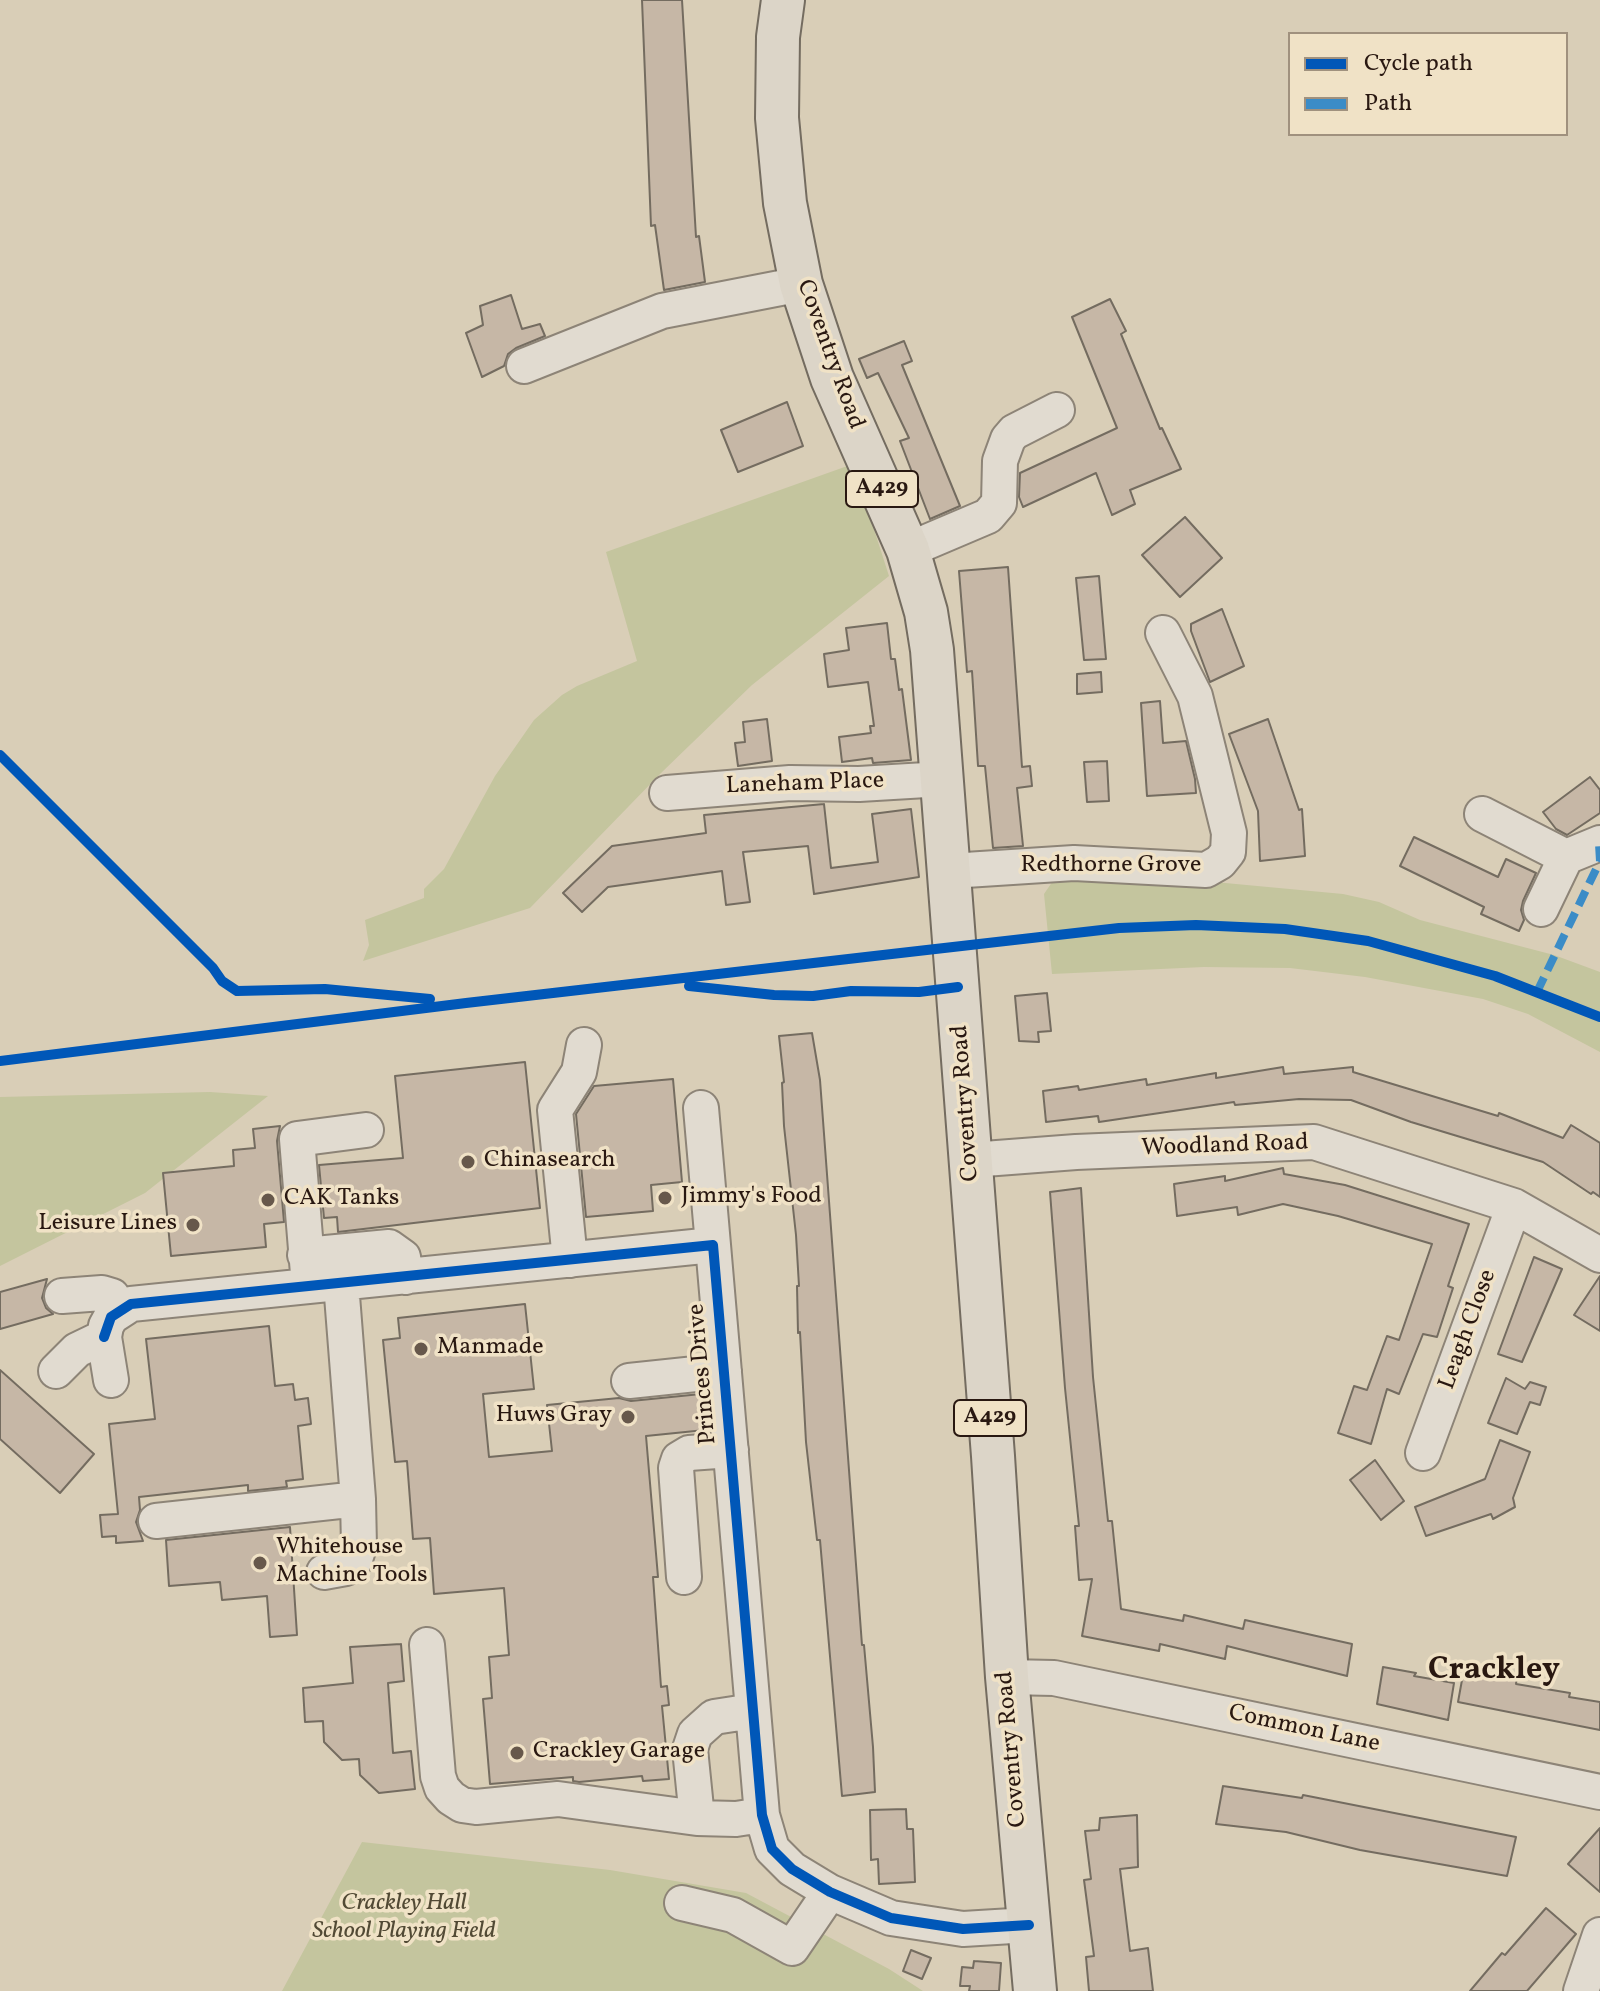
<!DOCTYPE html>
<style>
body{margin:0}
#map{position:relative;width:1600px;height:1991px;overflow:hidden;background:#d9ceb7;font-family:Vollkorn,serif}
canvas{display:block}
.legend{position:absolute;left:1288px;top:32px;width:280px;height:104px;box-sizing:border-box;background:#f0e2c6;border:2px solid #a0917e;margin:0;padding:10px 14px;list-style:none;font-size:24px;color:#291811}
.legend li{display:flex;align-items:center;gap:16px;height:40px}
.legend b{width:40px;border:2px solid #a0917e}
</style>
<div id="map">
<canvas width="1600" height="1991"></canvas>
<ul class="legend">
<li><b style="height:10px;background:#0057b8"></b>Cycle path</li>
<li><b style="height:10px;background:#3b8cc7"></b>Path</li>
</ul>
</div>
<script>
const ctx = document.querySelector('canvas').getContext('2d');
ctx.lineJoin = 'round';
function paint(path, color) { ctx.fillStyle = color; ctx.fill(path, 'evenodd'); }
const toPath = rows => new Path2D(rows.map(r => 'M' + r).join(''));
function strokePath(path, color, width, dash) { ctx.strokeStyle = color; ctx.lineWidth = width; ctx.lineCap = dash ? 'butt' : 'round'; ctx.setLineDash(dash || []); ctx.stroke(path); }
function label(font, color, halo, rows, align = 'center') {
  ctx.font = font + ' Vollkorn,serif'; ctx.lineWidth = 7; ctx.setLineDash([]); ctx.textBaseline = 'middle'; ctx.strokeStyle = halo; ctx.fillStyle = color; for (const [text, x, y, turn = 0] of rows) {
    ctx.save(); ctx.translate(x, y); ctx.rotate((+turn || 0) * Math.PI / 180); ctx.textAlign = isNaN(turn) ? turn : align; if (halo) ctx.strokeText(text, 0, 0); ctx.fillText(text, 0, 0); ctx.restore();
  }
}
paint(toPath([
 [853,464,889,576,752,685,661,773,530,908,363,961,369,945,365,920,424,898,424,889,444,869,495,776,534,720,562,695,577,686,637,661,606,552],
 [1059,872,1161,877,1343,894,1379,902,1420,920,1554,955,1600,972,1600,1052,1528,1014,1483,999,1365,977,1290,968,1204,967,1052,974,1044,894],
 [210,1092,268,1096,145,1193,0,1266,0,1097],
 [362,1842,610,1870,746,1893,889,1969,923,1991,282,1991]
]), '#c4c59e');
const building = toPath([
 [642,0,682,0,696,237,699,236,705,282,664,290,655,225,651,226,642,0],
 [511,295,522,329,540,324,545,336,516,348,508,354,504,366,482,377,466,333,483,325,480,306,511,295],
 [1110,299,1126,331,1121,334,1160,429,1162,428,1181,469,1130,490,1135,504,1112,515,1096,473,1023,507,1019,497,1020,473,1117,428,1072,317,1110,299],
 [904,341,912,361,902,365,960,506,930,519,900,441,909,438,878,373,867,378,859,359,904,341],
 [787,402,803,446,738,472,721,430,787,402],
 [1185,517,1222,558,1180,597,1142,555,1185,517],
 [1008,567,1022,767,1030,766,1032,786,1017,788,1023,846,993,848,985,766,978,766,972,671,967,672,959,571,1008,567],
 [1099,576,1106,659,1084,660,1076,578,1099,576],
 [1222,609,1244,666,1210,682,1191,631,1191,624,1222,609],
 [887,623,891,659,895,659,899,690,902,689,911,760,873,763,872,758,842,762,839,737,871,733,870,726,874,726,868,682,828,687,824,654,849,650,846,628,887,623],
 [1101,672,1102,692,1077,694,1077,674,1101,672],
 [1160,701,1163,743,1186,741,1195,779,1196,793,1147,796,1141,703,1160,701],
 [767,719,772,761,738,766,735,743,745,742,743,722,767,719],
 [1268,719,1299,810,1302,809,1305,856,1260,861,1258,811,1229,734,1268,719],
 [1107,761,1109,801,1087,802,1084,762,1107,761],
 [1590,777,1600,790,1600,813,1567,835,1556,829,1543,812,1590,777],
 [824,804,831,868,878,862,872,814,911,809,919,877,814,894,808,846,743,852,750,902,726,905,722,871,608,887,582,912,563,893,612,846,706,833,704,815,824,804],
 [1414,837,1498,877,1506,859,1536,873,1523,901,1521,910,1524,920,1519,931,1481,914,1484,907,1400,866,1414,837],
 [1047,993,1051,1031,1038,1032,1039,1042,1019,1041,1015,996,1047,993],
 [812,1033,820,1080,862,1645,864,1645,873,1747,875,1792,842,1796,820,1540,817,1540,806,1442,800,1332,798,1333,797,1286,799,1286,796,1235,784,1126,782,1083,784,1082,779,1036,812,1033],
 [525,1062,540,1208,338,1232,337,1217,324,1218,319,1165,403,1158,395,1076,525,1062],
 [1283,1067,1284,1074,1353,1067,1353,1072,1498,1116,1499,1113,1563,1138,1571,1125,1600,1143,1600,1197,1593,1192,1591,1194,1543,1162,1411,1122,1351,1100,1299,1099,1235,1105,1234,1102,1099,1122,1098,1116,1046,1122,1043,1091,1078,1086,1079,1090,1146,1079,1147,1085,1216,1073,1216,1078,1283,1067],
 [673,1079,682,1182,651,1185,653,1211,586,1217,576,1114,594,1086,673,1079],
 [280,1126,277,1141,284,1222,264,1224,266,1247,171,1256,163,1173,234,1166,233,1150,255,1148,253,1129,280,1126],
 [1283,1168,1284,1174,1345,1185,1469,1224,1448,1286,1453,1288,1437,1337,1423,1334,1399,1394,1387,1389,1371,1444,1338,1433,1354,1386,1367,1390,1387,1336,1399,1340,1432,1244,1338,1216,1283,1204,1238,1215,1237,1207,1177,1216,1174,1184,1225,1176,1225,1181,1283,1168],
 [1081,1188,1093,1377,1108,1521,1112,1521,1121,1609,1183,1621,1184,1615,1243,1629,1245,1620,1352,1644,1347,1676,1227,1646,1225,1659,1160,1644,1159,1651,1082,1636,1092,1579,1079,1580,1075,1526,1079,1526,1065,1388,1050,1192,1081,1188],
 [1534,1257,1562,1269,1522,1362,1498,1354,1534,1257],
 [1600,1276,1600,1331,1574,1315,1600,1276],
 [47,1279,42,1298,46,1308,53,1314,0,1329,0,1292,47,1279],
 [525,1304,534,1389,483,1394,489,1457,552,1451,547,1405,619,1398,631,1401,701,1394,705,1430,646,1436,658,1577,653,1577,661,1687,667,1686,669,1705,662,1706,669,1779,643,1781,642,1776,579,1782,573,1781,573,1777,490,1784,483,1699,492,1698,489,1657,509,1655,504,1588,434,1594,430,1538,413,1539,407,1461,395,1462,383,1340,400,1338,398,1318,525,1304],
 [269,1326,275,1386,293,1384,295,1400,308,1398,311,1424,298,1426,303,1479,286,1481,287,1487,248,1491,248,1485,139,1497,140,1510,136,1522,143,1541,116,1543,116,1536,102,1537,100,1515,118,1514,109,1424,155,1419,146,1339,269,1326],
 [0,1370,94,1454,60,1493,0,1439,0,1370],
 [1506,1378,1525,1389,1530,1382,1546,1387,1540,1405,1530,1402,1517,1434,1488,1423,1506,1378],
 [1500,1440,1530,1452,1513,1498,1515,1507,1493,1519,1491,1514,1426,1536,1415,1507,1485,1479,1500,1440],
 [1375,1460,1404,1501,1381,1520,1350,1480,1375,1460],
 [290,1527,297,1635,270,1637,267,1596,222,1600,220,1582,169,1586,166,1540,290,1527],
 [401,1644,404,1681,388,1683,393,1753,411,1751,415,1789,379,1793,360,1775,359,1759,342,1760,324,1742,323,1721,305,1722,303,1688,353,1683,350,1647,401,1644],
 [1383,1667,1416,1673,1414,1676,1454,1683,1448,1720,1377,1704,1383,1667],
 [1464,1669,1517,1676,1516,1684,1570,1693,1569,1697,1600,1702,1600,1730,1458,1702,1464,1669],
 [1223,1786,1302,1798,1303,1795,1516,1837,1507,1876,1360,1850,1286,1832,1216,1824,1223,1786],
 [906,1809,907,1829,913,1829,915,1882,879,1884,878,1859,871,1860,870,1810,906,1809],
 [1137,1815,1138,1867,1120,1869,1130,1951,1148,1948,1153,1991,1089,1991,1086,1957,1094,1956,1084,1880,1091,1879,1085,1831,1099,1830,1100,1818,1137,1815],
 [1600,1828,1600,1892,1568,1864,1600,1828],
 [1546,1908,1576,1934,1527,1991,1470,1991,1502,1953,1505,1955,1546,1908],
 [911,1950,931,1958,922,1979,903,1971,911,1950],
 [974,1961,1001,1963,999,1991,969,1991,970,1986,960,1986,962,1967,973,1968,974,1961]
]);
paint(building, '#c6b7a6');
strokePath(building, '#746c60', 2);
const minor = toPath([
 [524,366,662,311,801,284],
 [908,550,988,516,999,503,1000,461,1008,439,1014,432,1057,410],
 [667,793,790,783,859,784,943,779],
 [1482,814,1566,857],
 [950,871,1074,863,1206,870,1220,862,1228,852,1229,833,1195,696,1163,633],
 [1541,909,1566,857,1600,843],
 [701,1108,713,1245],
 [971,1160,1076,1152,1314,1142,1514,1206,1600,1255],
 [305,1255,389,1247,403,1257,406,1277],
 [570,1260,555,1110,579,1072,584,1045],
 [309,1286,297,1139,366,1130],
 [62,1296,102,1293,112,1296,120,1309],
 [56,1371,77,1350,104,1337],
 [111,1380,104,1337,106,1326,111,1317,131,1304,713,1245,762,1815,772,1849,792,1869,830,1892,891,1918,963,1929,1029,1925],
 [629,1381,724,1371],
 [1423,1453,1514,1206],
 [156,1521,358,1499],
 [324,1572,346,1568,354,1562,359,1547,358,1499,341,1283],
 [684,1577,676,1468,679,1459,689,1453,731,1450],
 [427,1645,438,1776,442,1788,451,1798,462,1805,476,1807,558,1799,697,1818,736,1819,762,1815],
 [1007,1677,1054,1678,1600,1792],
 [697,1818,690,1749,695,1734,714,1717,753,1711],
 [682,1903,733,1915,792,1948,830,1892],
 [1581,1991,1600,1935]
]);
const major = toPath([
 [783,0,778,37,777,118,785,203,801,284,832,378,908,550,926,612,932,650,993,1456,1007,1677,1035,1991]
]);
strokePath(minor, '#8d8477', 38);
strokePath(major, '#746c60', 46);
strokePath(minor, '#e1dbd0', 34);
strokePath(major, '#dcd5c8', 42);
strokePath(toPath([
 [1537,992,1600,861,1599,844]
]), '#3b8cc7', 8, [16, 8]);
strokePath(toPath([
 [0,755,213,968,222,981,237,991,325,989,430,999],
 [689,986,774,995,813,996,851,991,919,992,958,987],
 [0,1061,466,1003,883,955,1119,928,1196,925,1285,929,1368,941,1495,976,1600,1017],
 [104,1337,111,1317,131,1304,713,1245,762,1815,772,1849,792,1869,830,1892,891,1918,963,1929,1029,1925]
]), '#0057b8', 10);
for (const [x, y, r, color] of [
 [468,1162,8,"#67584b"],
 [665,1198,8,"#67584b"],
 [268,1200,8,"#67584b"],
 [193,1225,8,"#67584b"],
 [421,1349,8,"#67584b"],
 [628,1417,8,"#67584b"],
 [260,1563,8,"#67584b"],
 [517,1753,8,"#67584b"]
]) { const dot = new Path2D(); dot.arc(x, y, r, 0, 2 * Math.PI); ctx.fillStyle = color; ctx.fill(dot); strokePath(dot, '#f0e2c6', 3); }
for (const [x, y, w] of [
 [882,489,72],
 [990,1418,72]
]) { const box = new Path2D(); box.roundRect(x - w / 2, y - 18, w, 36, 6); ctx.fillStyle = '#f0e2c6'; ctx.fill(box); strokePath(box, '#291811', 2); }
label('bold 22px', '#291811', null, [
 ["A429",882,489],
 ["A429",990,1418]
]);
label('24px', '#291811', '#f0e2c6', [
 ["Coventry Road",829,355,70],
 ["Laneham Place",805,785,-2],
 ["Redthorne Grove",1111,867],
 ["Coventry Road",967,1103,-94],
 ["Woodland Road",1225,1147,-2],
 ["Leagh Close",1469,1330,-70],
 ["Princes Drive",704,1374,-95],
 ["Common Lane",1304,1730,12],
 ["Coventry Road",1013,1749,-95]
]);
label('24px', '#291811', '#f0e2c6', [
 ["Chinasearch",484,1162],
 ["Jimmy's Food",681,1198],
 ["CAK Tanks",284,1200],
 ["Leisure Lines",177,1225,"right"],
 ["Manmade",437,1349],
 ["Huws Gray",612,1417,"right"],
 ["Whitehouse",276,1549],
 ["Machine Tools",276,1577],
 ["Crackley Garage",533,1753]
], 'left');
label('italic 24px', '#524a35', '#f0e2c6', [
 ["Crackley Hall",404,1905],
 ["School Playing Field",404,1933]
]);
label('bold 32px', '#291811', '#f0e2c6', [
 ["Crackley",1494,1672]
]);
</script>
